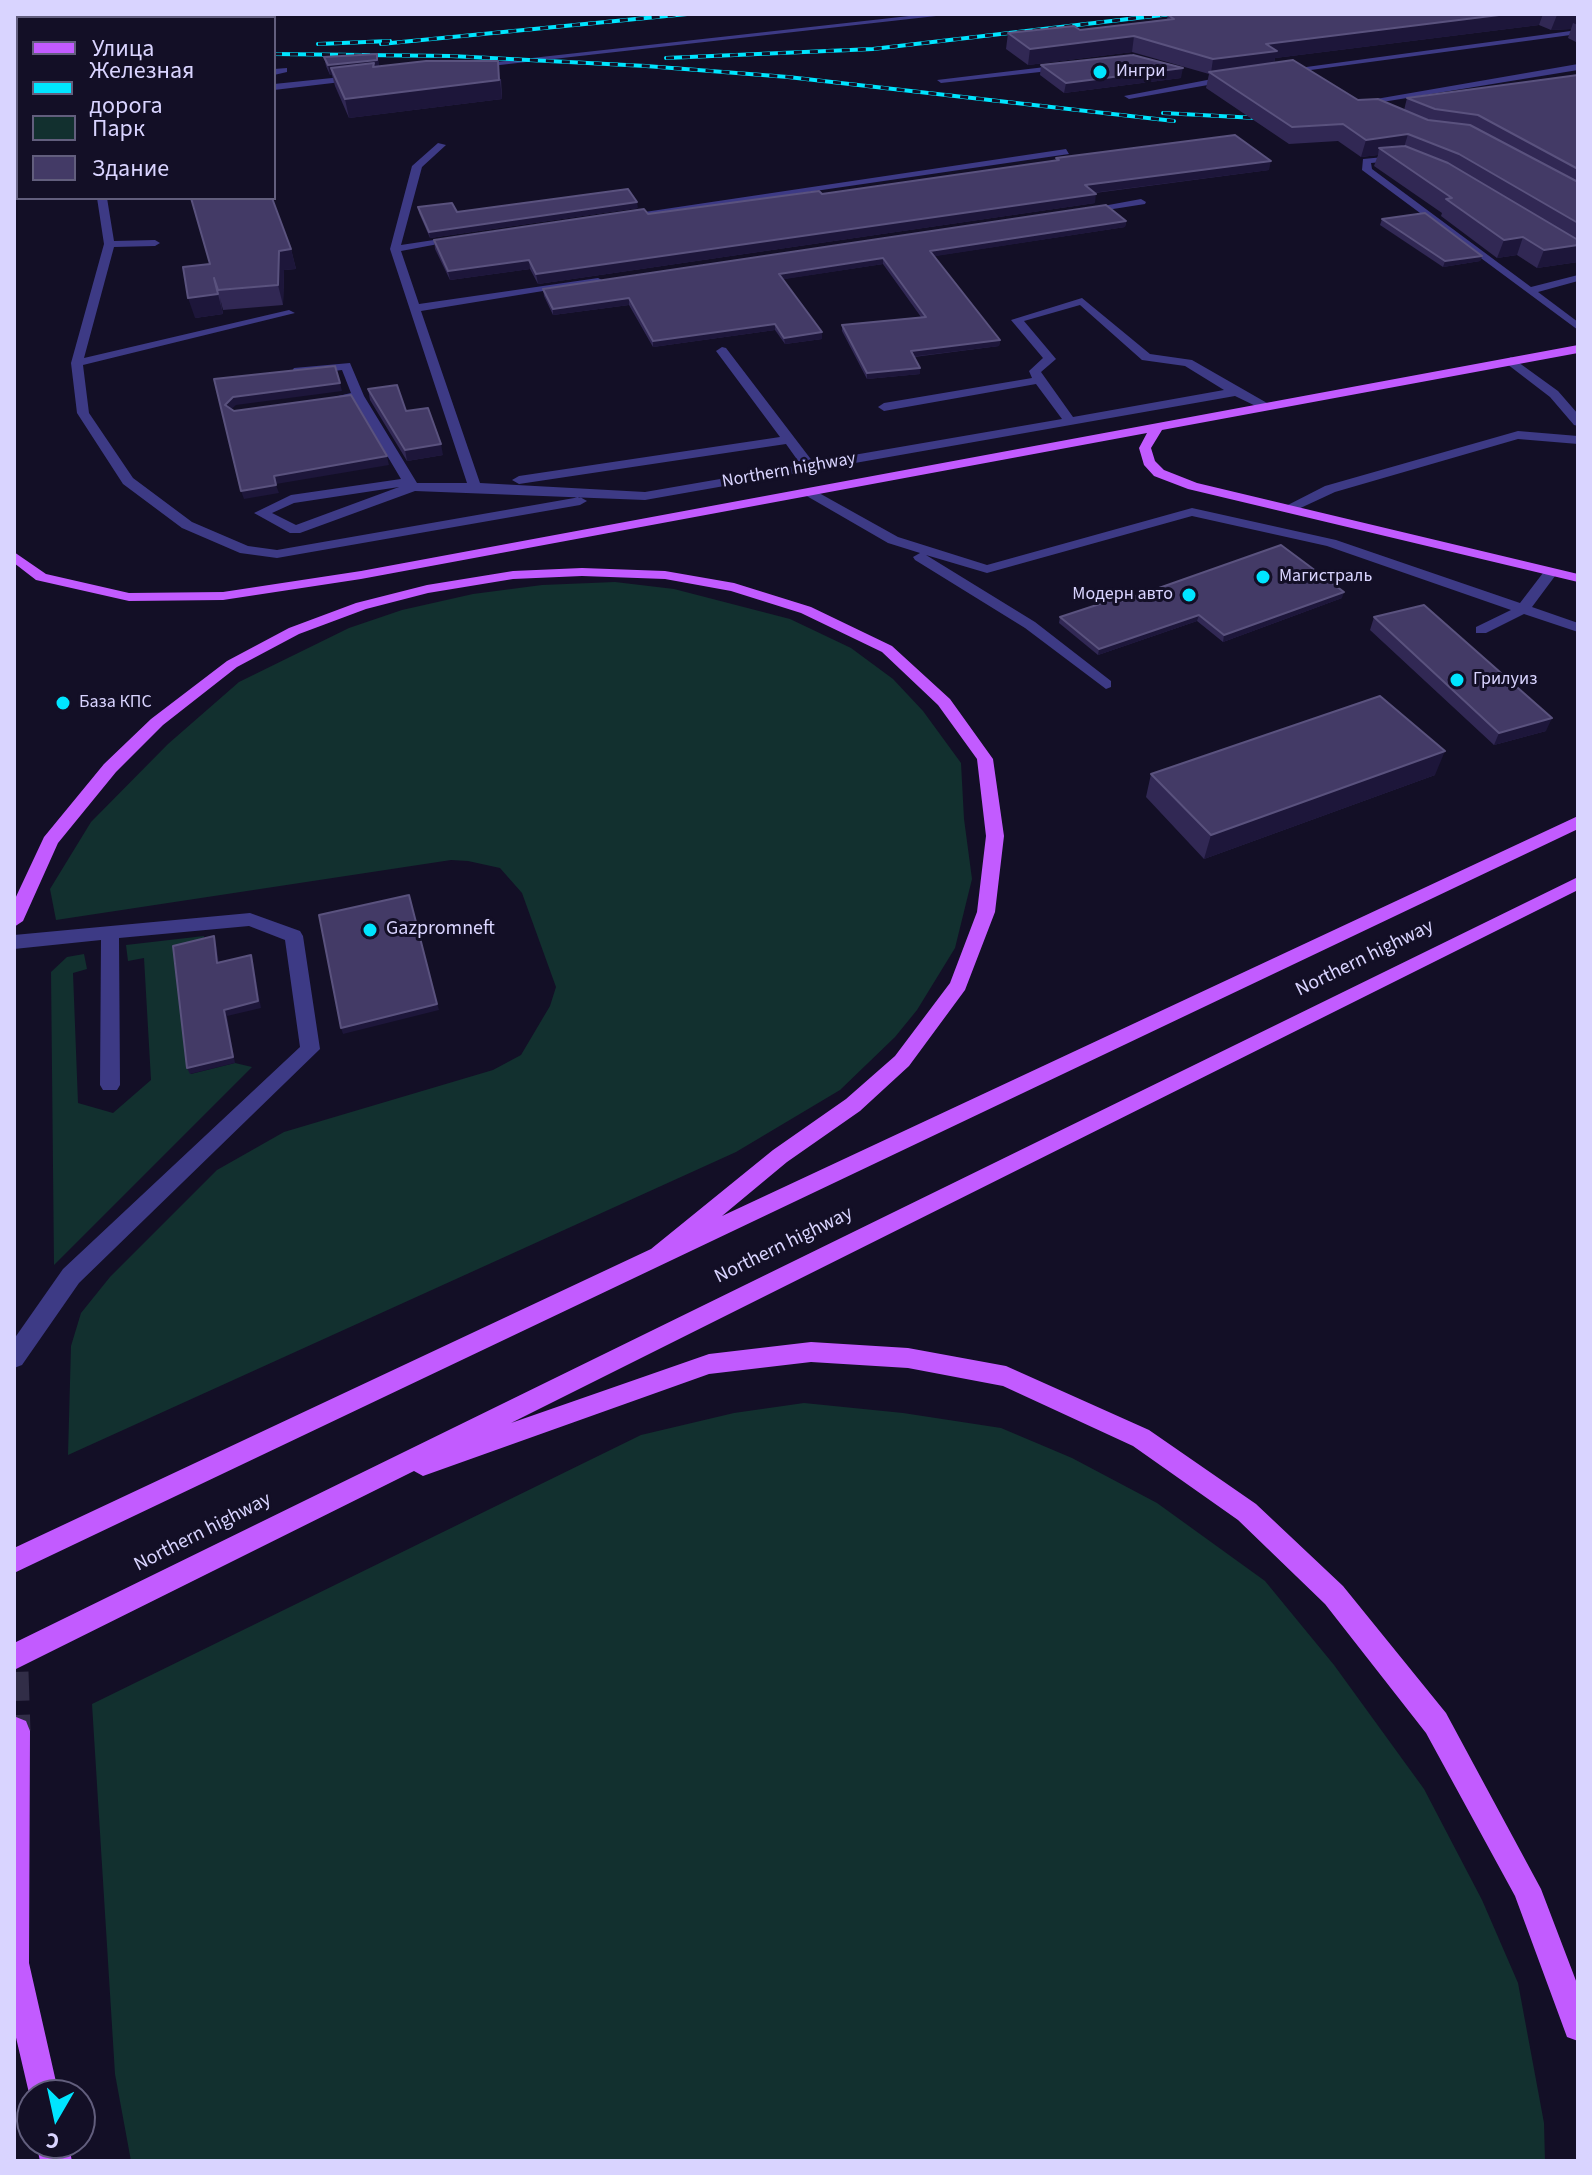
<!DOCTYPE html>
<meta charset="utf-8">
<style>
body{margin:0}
#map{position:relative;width:1592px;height:2175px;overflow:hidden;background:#130f26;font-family:"Source Sans 3",sans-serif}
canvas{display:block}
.frame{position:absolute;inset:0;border:16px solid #d9d4ff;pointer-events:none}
.legend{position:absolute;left:16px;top:16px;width:260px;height:184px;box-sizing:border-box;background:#130f26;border:2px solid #625e7d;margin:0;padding:10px 14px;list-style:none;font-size:24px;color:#d9d4ff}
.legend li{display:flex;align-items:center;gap:16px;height:40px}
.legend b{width:40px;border:2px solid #625e7d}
.north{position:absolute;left:16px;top:2079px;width:80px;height:80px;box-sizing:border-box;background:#130f26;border:2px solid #625e7d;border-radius:50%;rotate:189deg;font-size:22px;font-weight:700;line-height:32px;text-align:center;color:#d9d4ff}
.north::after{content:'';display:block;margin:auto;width:28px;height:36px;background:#00e5ff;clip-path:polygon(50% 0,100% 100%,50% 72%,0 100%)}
</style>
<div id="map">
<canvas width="1592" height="2175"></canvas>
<div class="frame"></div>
<ul class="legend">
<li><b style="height:10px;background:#c25bff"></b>Улица</li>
<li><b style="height:10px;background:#00e5ff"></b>Железная дорога</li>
<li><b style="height:22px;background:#12302f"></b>Парк</li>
<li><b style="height:22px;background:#433a66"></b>Здание</li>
</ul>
<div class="north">С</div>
</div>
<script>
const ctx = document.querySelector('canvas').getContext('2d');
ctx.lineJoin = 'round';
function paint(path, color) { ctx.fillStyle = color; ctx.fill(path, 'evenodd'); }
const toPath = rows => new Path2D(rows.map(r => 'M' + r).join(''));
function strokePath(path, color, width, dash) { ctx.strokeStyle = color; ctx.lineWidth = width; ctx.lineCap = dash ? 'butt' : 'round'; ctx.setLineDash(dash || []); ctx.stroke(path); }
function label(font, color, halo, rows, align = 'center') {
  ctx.font = font + ' "Source Sans 3",sans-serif'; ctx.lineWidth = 6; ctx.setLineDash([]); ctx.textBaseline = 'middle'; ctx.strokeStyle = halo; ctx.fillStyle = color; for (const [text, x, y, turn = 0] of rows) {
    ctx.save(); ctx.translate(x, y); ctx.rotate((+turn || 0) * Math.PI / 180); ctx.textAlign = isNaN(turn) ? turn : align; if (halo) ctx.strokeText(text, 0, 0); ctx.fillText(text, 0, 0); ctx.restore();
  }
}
paint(toPath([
 [615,582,674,589,790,619,851,648,893,679,923,711,961,763,964,819,972,879,955,948,917,1010,895,1037,840,1090,736,1152,68,1455,71,1346,81,1313,110,1277,217,1170,284,1132,493,1070,521,1055,550,1006,556,987,522,893,500,868,468,861,451,860,56,920,50,889,91,822,168,744,239,682,349,628,402,610,473,594,542,585],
 [204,936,191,1074,235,1063,252,1067,54,1265,51,972,67,957,84,954,87,969,73,973,78,1103,113,1113,151,1080,144,958,128,961,126,945],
 [804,1403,903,1413,1001,1428,1072,1458,1157,1503,1265,1581,1334,1665,1424,1789,1482,1900,1518,1983,1544,2123,1545,2161,131,2161,115,2074,92,1704,641,1435,734,1413]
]), '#12302f');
strokePath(toPath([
 [14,1672,16,1731]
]), '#312d47', 29, [29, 14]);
paint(toPath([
 [927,14,954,14,473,68,469,65,927,14],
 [1578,30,1578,34,1281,74,1277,71,1578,30],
 [1070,64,1067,69,941,83,937,80,1070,64],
 [1578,64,1578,70,1358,106,1353,103,1578,64],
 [287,68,287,72,274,75,274,69,287,68],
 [361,75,358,80,274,90,274,84,361,75],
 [1233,75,1236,80,1129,99,1124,96,1233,75],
 [438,143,446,145,422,167,401,245,460,236,465,239,401,251,419,304,598,278,604,281,421,311,480,483,645,492,801,465,786,444,519,484,512,480,519,476,780,437,716,351,722,347,726,348,813,462,1062,419,1036,384,884,411,878,407,884,403,1032,378,1029,371,1043,358,1011,320,1082,298,1150,354,1192,360,1274,407,1264,410,1235,396,645,500,415,491,300,533,290,533,254,513,291,495,401,479,354,400,327,404,321,400,351,393,342,370,298,375,292,371,294,368,350,363,364,396,417,483,467,483,390,249,412,166,438,143],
 [1080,305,1142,360,1185,366,1224,390,1073,417,1041,372,1056,359,1024,321,1080,305],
 [399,487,296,525,272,513,294,503,399,487],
 [1066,149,1069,154,623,219,618,216,1066,149],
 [1405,155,1402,160,1371,163,1372,169,1531,287,1578,275,1578,281,1538,292,1578,322,1578,330,1362,170,1363,159,1405,155],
 [97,198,107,198,114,241,155,240,160,243,155,246,114,247,84,358,289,310,295,313,83,365,89,413,133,478,192,522,248,546,277,550,580,497,587,501,580,505,277,558,240,553,182,528,123,484,77,413,71,363,104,244,97,198],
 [1141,199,1146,202,1145,204,1081,214,1076,211,1141,199],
 [1511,357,1558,391,1578,414,1578,426,1574,425,1550,397,1507,364,1505,361,1511,357],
 [1518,431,1578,436,1578,444,1518,439,1335,492,1294,511,1282,508,1325,486,1518,431],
 [810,488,898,537,987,565,1192,508,1336,540,1520,603,1546,569,1551,568,1558,572,1532,607,1578,623,1578,632,1524,614,1486,633,1476,633,1476,627,1511,610,1327,546,1192,516,987,573,926,555,1035,622,1111,681,1111,687,1106,689,1025,628,915,560,913,557,920,553,888,543,805,495,803,492,810,488],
 [250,913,300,931,303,936,320,1049,79,1283,22,1365,14,1368,14,1339,63,1269,300,1047,285,940,249,926,119,938,120,1085,117,1090,103,1090,100,1085,101,940,14,949,14,935,250,913]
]), '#3d3a85');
paint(toPath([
 [54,14,50,16,14,19,14,15,54,14],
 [1578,345,1578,353,1162,430,1151,448,1155,461,1164,470,1197,483,1578,574,1578,582,1188,489,1154,476,1144,465,1139,448,1147,433,361,579,223,600,129,601,36,580,14,563,14,552,46,574,129,593,223,592,361,571,1578,345],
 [582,568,665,571,734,583,811,607,892,646,950,699,993,759,1004,836,995,912,965,990,909,1066,860,1111,787,1162,722,1216,1578,816,1578,829,14,1573,14,1548,651,1249,773,1150,846,1099,895,1056,950,983,977,912,986,836,977,759,938,705,882,652,801,613,731,591,665,579,582,576,513,579,428,593,366,609,299,634,237,667,163,725,116,772,58,843,23,921,14,927,14,901,44,837,104,764,151,719,227,661,289,628,356,603,427,585,513,571,582,568],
 [1578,877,1578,890,511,1423,709,1354,811,1342,908,1348,1006,1366,1149,1430,1256,1504,1343,1586,1446,1713,1541,1889,1578,1986,1578,2041,1567,2037,1515,1896,1426,1733,1325,1604,1238,1520,1133,1446,1003,1386,908,1368,811,1362,709,1374,423,1476,414,1471,14,1670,14,1643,1578,877],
 [16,1717,26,1721,30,1731,29,1963,59,2095,32,2095,32,2106,14,2029,16,1717],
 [36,2143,68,2143,72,2161,40,2161,36,2143]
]), '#c25bff');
const rail = toPath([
 [178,18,217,14],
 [219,18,262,14],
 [14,34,18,34],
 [318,44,390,41],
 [381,44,687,14],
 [274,54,451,56,646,66,788,77,1174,121],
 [14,58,18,58],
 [666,58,873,49,1171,14],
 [1163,113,1275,119]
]);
strokePath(rail, '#00e5ff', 4);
strokePath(rail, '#130f26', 3, [8]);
paint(toPath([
 [1173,14,1578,14,1578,43,1568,38,1571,29,1551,30,1539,25,1275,58,1274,63,1358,100,1404,110,1407,98,1578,75,1578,262,1537,268,1517,255,1497,258,1441,216,1442,213,1374,166,1378,155,1361,157,1338,141,1289,144,1206,88,1209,74,1132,52,1028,65,1006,49,1008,33,1080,30,1167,19,1168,15],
 [377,54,379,67,501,79,502,99,349,118,335,86,332,75,330,75,326,66,324,57],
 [1041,65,1181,78,1064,93,1040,75],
 [1056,158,1269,170,1095,193,1095,203,538,284,530,269,450,280,435,249,434,240,822,194,1056,160],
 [418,207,457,212,638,208,430,238,419,213],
 [1382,219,1482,256,1480,261,1443,267,1380,225],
 [1126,221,1125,227,934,256,1000,340,999,346,914,357,920,368,920,374,867,379,842,331,842,325,921,317,883,264,783,279,822,332,822,339,785,344,775,330,653,347,629,305,553,315,544,296,543,289],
 [291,249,296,269,284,270,283,305,223,310,220,298,223,314,195,318,210,264],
 [368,389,406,411,443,455,407,461,370,400],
 [1342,598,1223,642,1197,621,1098,655,1059,623,1060,617,1122,601],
 [1374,617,1546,731,1494,745,1370,630],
 [1151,774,1435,775,1204,859,1146,797]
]), '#312854');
paint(toPath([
 [1507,14,1543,14,1539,25,1275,58,1273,67,1211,73,1213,59,1266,44],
 [1567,14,1578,14,1578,25,1573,23,1571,29,1551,30,1557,15],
 [1134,36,1132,52,1028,65,1030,49],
 [377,54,379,63,378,70,331,68,332,75,330,75,328,65],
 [498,61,502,99,349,118,345,99],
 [1183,68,1181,78,1064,93,1066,83],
 [1408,134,1403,151,1379,148,1378,155,1361,157,1366,140],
 [1271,161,1269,170,1084,194,1085,185],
 [1096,194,1095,203,538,284,536,274],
 [637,202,638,208,430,238,429,232],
 [1126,221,1125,227,930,257,930,251],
 [1523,237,1517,255,1497,258,1504,240],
 [1578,245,1578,262,1537,268,1544,250],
 [291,249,296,269,284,270,283,305,278,285,279,251],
 [1482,256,1480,261,1443,267,1445,261],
 [883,258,883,264,779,280,779,274],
 [529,260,530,269,450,280,448,271],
 [214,278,223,314,195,318,188,298],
 [629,298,629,305,553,315,553,309],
 [775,324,775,330,653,347,653,341],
 [822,332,822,339,785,344,784,338],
 [1000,340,999,346,910,357,911,351],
 [920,368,920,374,867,379,867,373],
 [340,383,342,391,236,405,227,413,225,405,233,397],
 [441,444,443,455,407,461,405,450],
 [387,456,389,465,276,484,274,476],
 [276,485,279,493,244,499,241,491],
 [1344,592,1342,598,1223,642,1224,635],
 [1199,615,1197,621,1098,655,1099,649],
 [1552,718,1546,731,1494,745,1499,733],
 [1445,751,1435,775,1204,859,1211,835],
 [410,901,439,1010,343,1034,341,1028],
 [214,936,216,943,220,969,217,963],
 [251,955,253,961,261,1008,227,1016,235,1063,190,1074,187,1068,224,1010]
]), '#1d163a');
const building = toPath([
 [1173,14,1507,14,1266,44,1277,51,1213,59,1134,36,1030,49,1008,33,1074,26,1080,30,1174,19,1168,15,1173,14],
 [377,54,377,60,328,65,324,57,377,54],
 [1133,55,1183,68,1066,83,1041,65,1133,55],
 [1293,60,1358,100,1378,99,1428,120,1470,125,1578,182,1578,223,1459,154,1408,134,1366,140,1343,124,1292,127,1209,72,1293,60],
 [426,61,498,61,499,80,345,99,331,68,374,63,373,67,426,61],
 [1578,75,1578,169,1478,115,1435,109,1407,98,1578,75],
 [1235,135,1271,161,1085,185,1096,194,536,274,529,260,448,271,434,240,644,209,648,214,819,191,822,194,1059,160,1056,158,1235,135],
 [1405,146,1448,163,1578,240,1578,245,1544,250,1523,237,1504,240,1446,199,1452,198,1379,148,1405,146],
 [628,189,637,202,429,232,418,207,452,203,457,212,628,189],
 [191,198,272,198,291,249,279,251,278,285,218,290,214,278,218,294,188,298,183,267,210,264,191,198],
 [1106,205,1126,221,930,251,1000,340,911,351,920,368,867,373,842,325,926,317,883,258,779,274,822,332,784,338,775,324,653,341,629,298,553,309,543,289,1106,205],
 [1425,213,1482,256,1445,261,1382,219,1425,213],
 [335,366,340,383,233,397,225,405,234,411,351,395,387,456,274,476,276,485,241,491,214,379,335,366],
 [397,385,406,411,428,408,441,444,405,450,368,389,397,385],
 [1281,545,1344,592,1224,635,1199,615,1099,649,1060,617,1118,598,1122,601,1281,545],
 [1424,605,1552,718,1499,733,1374,617,1424,605],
 [1380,696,1445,751,1211,835,1151,774,1380,696],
 [409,895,437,1004,341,1028,319,915,409,895],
 [214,936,217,963,251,955,258,1001,224,1010,233,1057,187,1068,173,946,214,936]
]);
paint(building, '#433a66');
strokePath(building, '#5a527e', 2);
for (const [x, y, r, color] of [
 [1100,72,8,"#00e5ff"],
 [1263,577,8,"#00e5ff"],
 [1189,595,8,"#00e5ff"],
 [1457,680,8,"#00e5ff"],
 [63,703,8,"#00e5ff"],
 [370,930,8,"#00e5ff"]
]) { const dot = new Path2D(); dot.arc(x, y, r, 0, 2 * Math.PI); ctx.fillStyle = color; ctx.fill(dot); strokePath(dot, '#130f26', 3); }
label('18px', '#d9d4ff', '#130f26', [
 ["Ингри",1116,72],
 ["Магистраль",1279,577],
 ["Модерн авто",1173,595,"right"],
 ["Грилуиз",1473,680],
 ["База КПС",79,703]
], 'left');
label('18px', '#d9d4ff', '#130f26', [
 ["Northern highway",789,471,-10]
]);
label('20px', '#d9d4ff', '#130f26', [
 ["Gazpromneft",386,930]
], 'left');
label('20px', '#d9d4ff', '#130f26', [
 ["Northern highway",1365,959,-26],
 ["Northern highway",784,1246,-26],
 ["Northern highway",203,1533,-27]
]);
</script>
